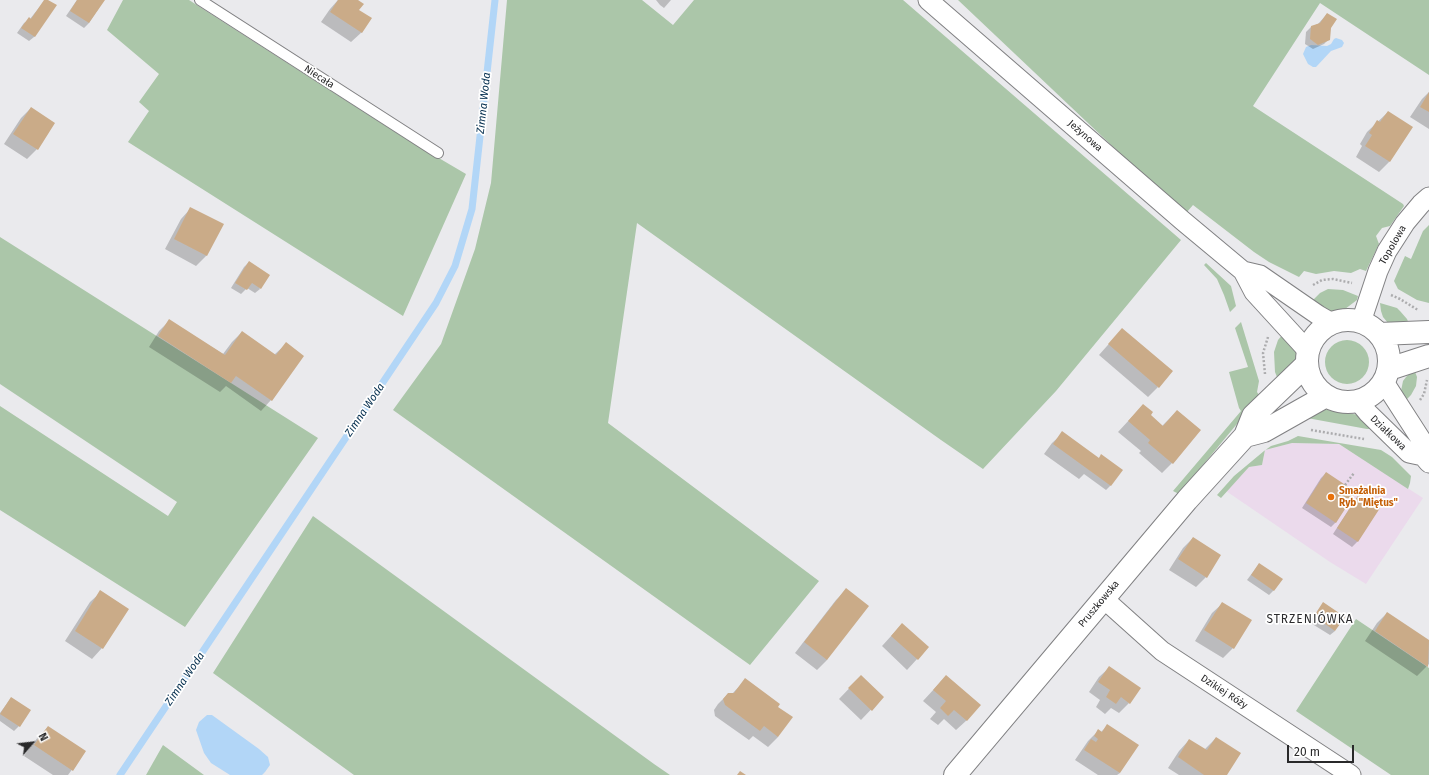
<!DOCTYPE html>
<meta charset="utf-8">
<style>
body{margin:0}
#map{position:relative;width:1429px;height:775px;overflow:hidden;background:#eaeaed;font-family:"Fira Sans",sans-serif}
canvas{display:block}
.north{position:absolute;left:12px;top:723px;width:40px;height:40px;-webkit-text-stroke:3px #fff;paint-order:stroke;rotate:62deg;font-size:11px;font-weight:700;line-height:16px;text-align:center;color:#29292a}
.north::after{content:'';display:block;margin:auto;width:14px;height:18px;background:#29292a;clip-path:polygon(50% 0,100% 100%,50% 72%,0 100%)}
.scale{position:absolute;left:1287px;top:745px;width:67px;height:18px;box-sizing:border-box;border:2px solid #29292a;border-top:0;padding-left:5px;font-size:12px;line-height:14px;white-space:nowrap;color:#29292a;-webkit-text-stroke:3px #fff;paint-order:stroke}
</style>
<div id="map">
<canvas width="1429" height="775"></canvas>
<div class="north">N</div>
<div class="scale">20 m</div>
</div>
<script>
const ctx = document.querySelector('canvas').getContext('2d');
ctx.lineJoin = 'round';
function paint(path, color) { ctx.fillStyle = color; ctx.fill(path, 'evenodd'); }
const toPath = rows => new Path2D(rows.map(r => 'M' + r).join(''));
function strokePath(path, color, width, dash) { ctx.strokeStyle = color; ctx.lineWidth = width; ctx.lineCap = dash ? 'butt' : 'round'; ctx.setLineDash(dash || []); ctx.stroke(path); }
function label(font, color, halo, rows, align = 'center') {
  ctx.font = font + ' "Fira Sans",sans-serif'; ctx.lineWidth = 3.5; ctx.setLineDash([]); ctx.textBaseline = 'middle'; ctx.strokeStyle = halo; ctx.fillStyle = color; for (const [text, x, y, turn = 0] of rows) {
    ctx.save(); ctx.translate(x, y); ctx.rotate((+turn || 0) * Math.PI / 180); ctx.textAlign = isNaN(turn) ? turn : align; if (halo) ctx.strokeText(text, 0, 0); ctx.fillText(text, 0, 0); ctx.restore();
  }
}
paint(toPath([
 [1292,443,1339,444,1423,498,1366,584,1330,562,1226,491,1249,467,1262,465,1265,450]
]), '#ebdaec');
paint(toPath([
 [123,0,189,0,403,137,466,174,403,316,128,142,149,111,139,102,159,74,107,30],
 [507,0,642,0,673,25,694,0,903,0,1181,240,1056,391,983,469,941,440,637,223,608,423,819,581,750,665,393,410,441,344,475,249,491,183],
 [958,0,1429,0,1429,75,1320,3,1253,106,1403,204,1404,206,1390,226,1382,228,1376,236,1379,244,1366,271,1360,269,1351,273,1334,271,1316,274,1304,271,1299,277,1269,262,1254,252,1193,205,1187,212,1146,178],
 [1429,225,1429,303,1417,300,1398,289,1394,281,1405,256,1411,259,1423,231],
 [0,237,318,438,185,627,0,510,0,406,168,516,177,502,0,384],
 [1206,263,1231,286,1236,306,1230,312,1224,295,1217,279,1204,265],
 [1328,289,1343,290,1358,296,1357,300,1341,312,1333,313,1311,302,1320,293],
 [1380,303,1397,308,1400,311,1407,319,1410,326,1388,323,1383,317,1381,311],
 [1241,322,1259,381,1257,392,1261,398,1246,413,1179,494,1173,491,1241,411,1239,408,1229,372,1248,367,1235,328],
 [1284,333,1297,353,1298,358,1279,382,1275,372,1274,352,1278,340],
 '1325 362a22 22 0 1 1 44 0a22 22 0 1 1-44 0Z',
 [1414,369,1417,377,1416,386,1411,395,1404,402,1401,391,1403,381,1406,377],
 [1322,409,1359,415,1374,429,1367,429,1307,418],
 [1298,436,1381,450,1392,457,1411,476,1410,483,1408,489,1339,444,1292,443,1265,450,1262,465,1249,467,1221,498,1217,495,1234,476,1264,451,1271,446,1288,441],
 [313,516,654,764,670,775,354,775,213,673],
 [1356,619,1429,668,1429,775,1391,775,1296,711],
 [163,745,204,775,146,775]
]), '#abc6a9');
paint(toPath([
 [1336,38,1342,40,1344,43,1342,47,1331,51,1316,67,1313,67,1308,64,1303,54,1306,47,1311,45,1327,46,1331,44,1334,39],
 [207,715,212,715,259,749,268,757,270,765,265,772,262,775,230,775,211,763,204,753,196,730,199,722]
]), '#b2d6f7');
paint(toPath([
 [45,0,55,6,34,37,29,41,17,33,24,23,30,19],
 [77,0,104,0,89,23,84,28,66,16],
 [338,0,357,0,362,32,351,42,321,22,330,9],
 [656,0,671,0,664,8,660,5],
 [1327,14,1330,28,1329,39,1324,44,1313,49,1305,44,1306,32,1311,27,1318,24],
 [1429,92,1429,129,1410,117,1422,99],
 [31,108,54,123,37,149,27,159,4,144,21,118],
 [1388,112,1411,127,1389,162,1379,172,1356,157,1362,146,1360,144,1367,132],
 [191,208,222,225,206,256,196,266,165,249,181,219],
 [249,262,260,289,255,293,247,288,241,294,231,288,244,267],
 [169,321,223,354,232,342,242,332,274,355,286,344,303,356,271,400,261,411,226,386,220,392,149,347,159,331],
 [1122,329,1158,387,1148,397,1099,355],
 [1143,405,1149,415,1162,426,1177,411,1172,463,1162,473,1139,453,1141,451,1118,432],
 [1063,433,1098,459,1101,456,1111,485,1106,490,1084,474,1079,479,1044,454,1052,443],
 [1326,473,1336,522,1331,527,1302,508,1321,478],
 [1359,496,1379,508,1357,542,1352,547,1333,534,1355,500],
 [1193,538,1206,577,1196,587,1169,570,1183,548],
 [1259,564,1274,590,1269,595,1247,580],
 [846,590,827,660,817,670,795,653,836,600],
 [101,592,102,648,92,659,65,641,90,602],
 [1223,603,1233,648,1223,658,1195,641,1212,613],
 [1323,604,1335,631,1330,635,1309,622],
 [1387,613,1429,641,1429,664,1417,676,1365,641,1377,623],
 [902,624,928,647,907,670,882,646],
 [1110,667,1129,703,1119,713,1111,708,1105,714,1096,707,1100,700,1089,692,1099,677],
 [861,676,883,697,861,720,839,699],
 [946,676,967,720,956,730,944,719,938,725,930,719,936,712,923,701],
 [745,680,776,707,778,737,768,747,753,736,749,740,715,716,714,710,718,704,728,694,732,694],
 [11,698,19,726,14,731,0,721,0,713],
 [1108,725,1120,773,1117,775,1098,775,1075,760,1088,741,1098,731,1101,732],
 [48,727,85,752,68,775,53,775,24,756,38,737],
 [1216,738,1226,775,1179,775,1168,768,1179,751,1189,740,1204,750]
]), '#0003');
strokePath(toPath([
 [120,775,436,303,455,266,472,209,495,0]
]), '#b2d6f7', 7);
paint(toPath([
 [44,0,48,0,57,5,35,37,21,28,29,17,31,19],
 [77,0,105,0,89,23,70,11],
 [338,0,358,0,364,4,359,10,372,18,362,33,330,12],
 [1327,13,1337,19,1331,28,1330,40,1318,45,1310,39,1311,26,1320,23],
 [1429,92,1429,112,1420,107],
 [31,107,55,123,38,150,13,134],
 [1388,111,1413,127,1390,162,1365,146,1372,135,1369,133,1377,120,1380,122],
 [190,207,224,224,207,256,174,239],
 [249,261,270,275,261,289,252,283,247,290,235,283],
 [169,319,225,355,242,331,276,355,286,342,304,356,272,401,236,376,231,383,158,336],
 [1122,328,1173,371,1159,388,1108,344],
 [1143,404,1153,412,1151,415,1163,426,1177,410,1201,430,1173,464,1148,443,1150,440,1128,421],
 [1062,431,1099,458,1101,454,1123,470,1111,486,1053,444],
 [1326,472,1356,492,1336,523,1306,503],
 [1359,494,1380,508,1358,542,1337,528],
 [1193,537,1221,555,1207,578,1178,559],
 [1259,563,1283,579,1274,591,1251,575],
 [846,588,869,606,827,660,804,642],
 [100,590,129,609,103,649,75,631],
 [1222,602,1252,620,1234,649,1204,630],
 [1323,602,1345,617,1335,631,1314,616],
 [1387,612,1429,640,1428,667,1375,631],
 [902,623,929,647,918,660,891,636],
 [1109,666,1141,688,1130,704,1121,697,1116,704,1106,697,1110,690,1098,682],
 [861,675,884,697,872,711,848,688],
 [946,675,981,705,967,721,954,710,948,716,940,708,946,701,933,690],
 [745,678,780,704,778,707,793,717,778,737,764,726,760,731,725,705,723,699,728,693,734,693],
 [11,697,31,710,20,727,0,714],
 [1107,724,1139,745,1120,773,1084,750,1091,739,1096,742,1098,739,1094,736,1098,729,1102,732],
 [48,726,86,751,73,771,34,745],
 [1216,737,1241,753,1227,775,1204,775,1178,757,1189,739,1207,750],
 [740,771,746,775,737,775]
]), '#caab88');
const lane = toPath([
 [200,0,438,153]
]);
const street = toPath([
 [928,0,1183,221,1243,271,1254,292,1308,351],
 [1243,271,1260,275,1318,315,1332,323],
 [1361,322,1378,271,1387,251,1405,223,1421,204,1429,197],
 [1384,382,1422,441,1423,456,1429,463],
 [1359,402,1368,413,1409,453,1423,456],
 [1104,599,1162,651,1351,775]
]);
const secondary = toPath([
 '1307 361a41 41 0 1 1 82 0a41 41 0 1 1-82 0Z',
 [1379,334,1429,332],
 [1389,369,1429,356],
 [1245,436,1264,431,1326,396],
 [955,775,1187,500,1245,436,1253,416,1307,364]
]);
strokePath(lane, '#818183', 12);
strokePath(street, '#818183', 21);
strokePath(secondary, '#818183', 24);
strokePath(toPath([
 [1313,285,1322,280,1333,279,1352,283],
 [1391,295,1400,299,1418,310],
 [1265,374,1263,353,1268,337],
 [1420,400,1424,394,1427,380],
 [1311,430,1364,439],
 [1345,485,1354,473],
 [1371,502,1378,491]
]), '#acacae', 2.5, [2, 2]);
strokePath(lane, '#fff', 10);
strokePath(street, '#fff', 19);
strokePath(secondary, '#fff', 22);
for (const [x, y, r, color] of [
 [1331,497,4,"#e8710a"]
]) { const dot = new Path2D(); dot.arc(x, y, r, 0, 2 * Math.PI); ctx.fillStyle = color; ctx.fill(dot); strokePath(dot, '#fff', 1.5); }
label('10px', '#29292a', '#fff', [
 ["Niecała",319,77,33],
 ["Jeżynowa",1085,136,41],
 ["Topolowa",1393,245,-60],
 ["Działkowa",1388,433,44],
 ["Pruszkowska",1099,604,-50],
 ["Dzikiej Róży",1224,692,33]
]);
label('bold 10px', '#c56008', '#fff', [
 ["Smażalnia",1339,491],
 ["Ryb \"Miętus\"",1339,503]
], 'left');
label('italic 11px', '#052f4f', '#fff', [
 ["Zimna Woda",484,103,-84],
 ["Zimna Woda",365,410,-56],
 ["Zimna Woda",185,679,-56]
]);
ctx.letterSpacing = '1px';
label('12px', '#2b2b2d', '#fff', [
 ["STRZENIÓWKA",1310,620]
]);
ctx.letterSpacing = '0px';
</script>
